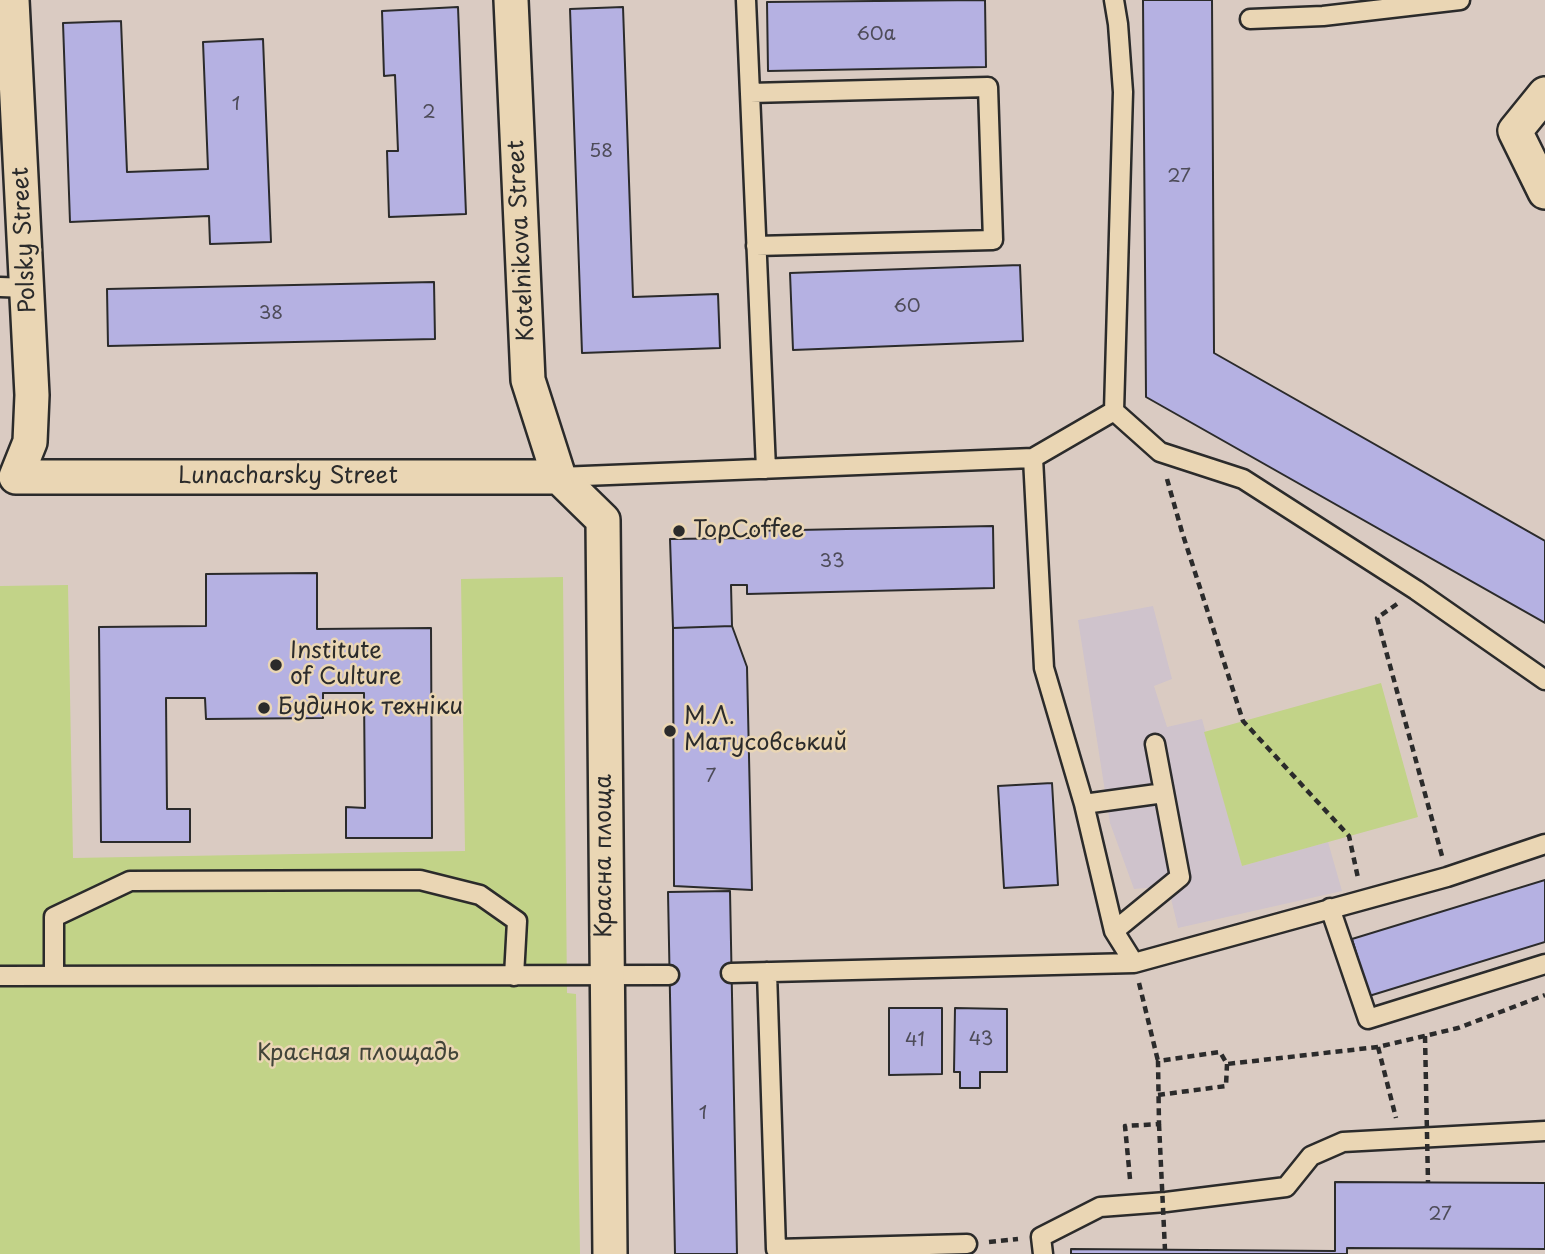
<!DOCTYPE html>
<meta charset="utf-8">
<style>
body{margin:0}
canvas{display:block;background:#dacbc2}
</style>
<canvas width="1545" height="1254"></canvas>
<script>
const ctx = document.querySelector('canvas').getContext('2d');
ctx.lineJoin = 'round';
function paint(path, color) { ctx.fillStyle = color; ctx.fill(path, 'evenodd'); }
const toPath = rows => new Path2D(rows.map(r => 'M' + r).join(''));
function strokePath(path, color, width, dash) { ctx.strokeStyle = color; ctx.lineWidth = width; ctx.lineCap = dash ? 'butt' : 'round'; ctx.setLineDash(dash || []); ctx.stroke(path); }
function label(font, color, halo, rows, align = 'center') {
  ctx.font = font + ' "Playpen Sans",sans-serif'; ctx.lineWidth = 5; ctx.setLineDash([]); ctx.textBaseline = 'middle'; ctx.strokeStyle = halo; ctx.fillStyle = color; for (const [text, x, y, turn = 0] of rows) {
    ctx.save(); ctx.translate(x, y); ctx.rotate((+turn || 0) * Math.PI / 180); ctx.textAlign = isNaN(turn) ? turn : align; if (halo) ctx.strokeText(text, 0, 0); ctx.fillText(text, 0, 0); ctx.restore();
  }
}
paint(toPath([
 [1153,606,1172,679,1154,686,1167,727,1202,719,1242,866,1328,842,1342,891,1178,928,1168,886,1134,889,1110,823,1078,620]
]), '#cfc3cc');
paint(toPath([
 [563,577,567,993,576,994,580,1254,0,1254,0,586,68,585,73,858,465,851,461,579],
 [1381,683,1418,817,1242,866,1204,732]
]), '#c2d388');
const building = toPath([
 [985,0,986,67,768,71,767,2,985,0],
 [1143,0,1212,0,1214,353,1545,541,1545,623,1146,397,1143,0],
 [458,7,466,214,389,217,387,151,398,151,395,75,384,76,382,11,458,7],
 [623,7,633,297,718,294,720,348,582,353,570,9,623,7],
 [121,21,127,172,208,169,203,42,263,39,271,242,210,244,209,216,70,222,63,23,121,21],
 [1020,265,1023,341,793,350,790,273,1020,265],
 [434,282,435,339,108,346,107,289,434,282],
 [993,526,994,588,747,594,747,585,731,585,732,626,673,628,670,539,749,538,749,531,993,526],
 [317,573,317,629,431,628,432,838,346,838,346,807,365,808,364,693,323,693,323,718,206,719,205,698,166,698,167,809,190,809,190,842,101,842,99,627,206,626,206,574,317,573],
 [732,626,747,667,752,890,674,886,673,628,732,626],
 [1052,783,1058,885,1004,888,998,786,1052,783],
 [1545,880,1545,942,1369,996,1352,939,1545,880],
 [730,891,737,1254,675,1254,668,892,730,891],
 [889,1008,942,1008,942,1074,889,1075,889,1008],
 [955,1008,1007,1009,1007,1072,980,1072,980,1088,960,1088,960,1072,954,1072,955,1008],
 [1335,1182,1545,1183,1545,1249,1347,1248,1347,1254,1071,1254,1071,1249,1335,1251,1335,1182]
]);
paint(building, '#b5b1e2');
strokePath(building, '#2b2b2b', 2);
const lane = toPath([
 [746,0,766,469],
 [1114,0,1118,24,1123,92,1114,411],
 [1250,19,1323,16,1460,0],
 [750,93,988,87,993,240,756,246],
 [0,287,28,288],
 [1033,458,1044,668,1084,804,1114,931,1134,963],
 [559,477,1033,458,1114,411,1160,452,1243,479,1416,590,1545,680],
 [1084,804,1164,793],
 [1330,908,1368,1019,1545,964],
 [1114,931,1180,877,1155,744],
 [767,972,776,1249,967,1244],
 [731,973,1134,963,1447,877,1545,844],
 [0,976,669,975],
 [54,976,54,917,130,881,420,880,480,895,517,921,514,976],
 [1043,1254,1041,1237,1100,1207,1166,1202,1286,1187,1311,1156,1343,1142,1545,1131]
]);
const street = toPath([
 [12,0,32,395,30,442,16,477],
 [511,0,528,380,559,477,603,520,610,1254],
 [1545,94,1515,131,1545,192],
 [16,477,559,477]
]);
strokePath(lane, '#2b2b2b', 23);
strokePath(street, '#2b2b2b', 38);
strokePath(toPath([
 [1167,479,1182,532,1243,721,1349,836,1358,878],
 [1397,604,1377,618,1442,856],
 [1139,983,1158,1061],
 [1378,1047,1396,1118],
 [1158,1095,1226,1086,1227,1064],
 [1130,1179,1125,1126,1159,1124,1158,1061,1220,1052,1227,1064,1378,1047,1458,1028,1545,995],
 [989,1242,1018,1239]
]), '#2b2b2b', 4.5, [7, 5]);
strokePath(lane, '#ead6b4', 18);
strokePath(street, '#ead6b4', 33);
strokePath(toPath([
 [1425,1036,1428,1182],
 [1159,1124,1165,1250]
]), '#2b2b2b', 4.5, [7, 5]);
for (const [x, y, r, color] of [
 [679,531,7,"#2b2b2b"],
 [276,665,7,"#2b2b2b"],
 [264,708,7,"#2b2b2b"],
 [670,731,7,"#2b2b2b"]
]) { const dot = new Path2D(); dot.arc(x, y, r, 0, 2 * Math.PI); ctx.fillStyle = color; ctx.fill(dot); strokePath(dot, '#ead6b4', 2.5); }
label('19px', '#4e4c59', null, [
 ["60а",876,35],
 ["1",236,105],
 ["2",429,113],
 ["58",601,152],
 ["27",1179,177],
 ["60",907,307],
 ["38",271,314],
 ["33",832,562],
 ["7",711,777],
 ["43",981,1040],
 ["41",915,1041],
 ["1",703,1114],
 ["27",1440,1215]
]);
label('23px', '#2b2b2b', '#ead6b4', [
 ["Polsky Street",25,240,-93],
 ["Kotelnikova Street",522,241,-93],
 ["Lunacharsky Street",288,477],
 ["Красна площа",605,856,-90]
]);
label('23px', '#2b2b2b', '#ead6b4', [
 ["TopCoffee",693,531],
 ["Institute",290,652],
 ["of Culture",290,678],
 ["Будинок техніки",278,708],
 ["М.Л.",684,718],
 ["Матусовський",684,744]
], 'left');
label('23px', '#424439', '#ead6b4', [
 ["Красная площадь",358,1054]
]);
</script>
